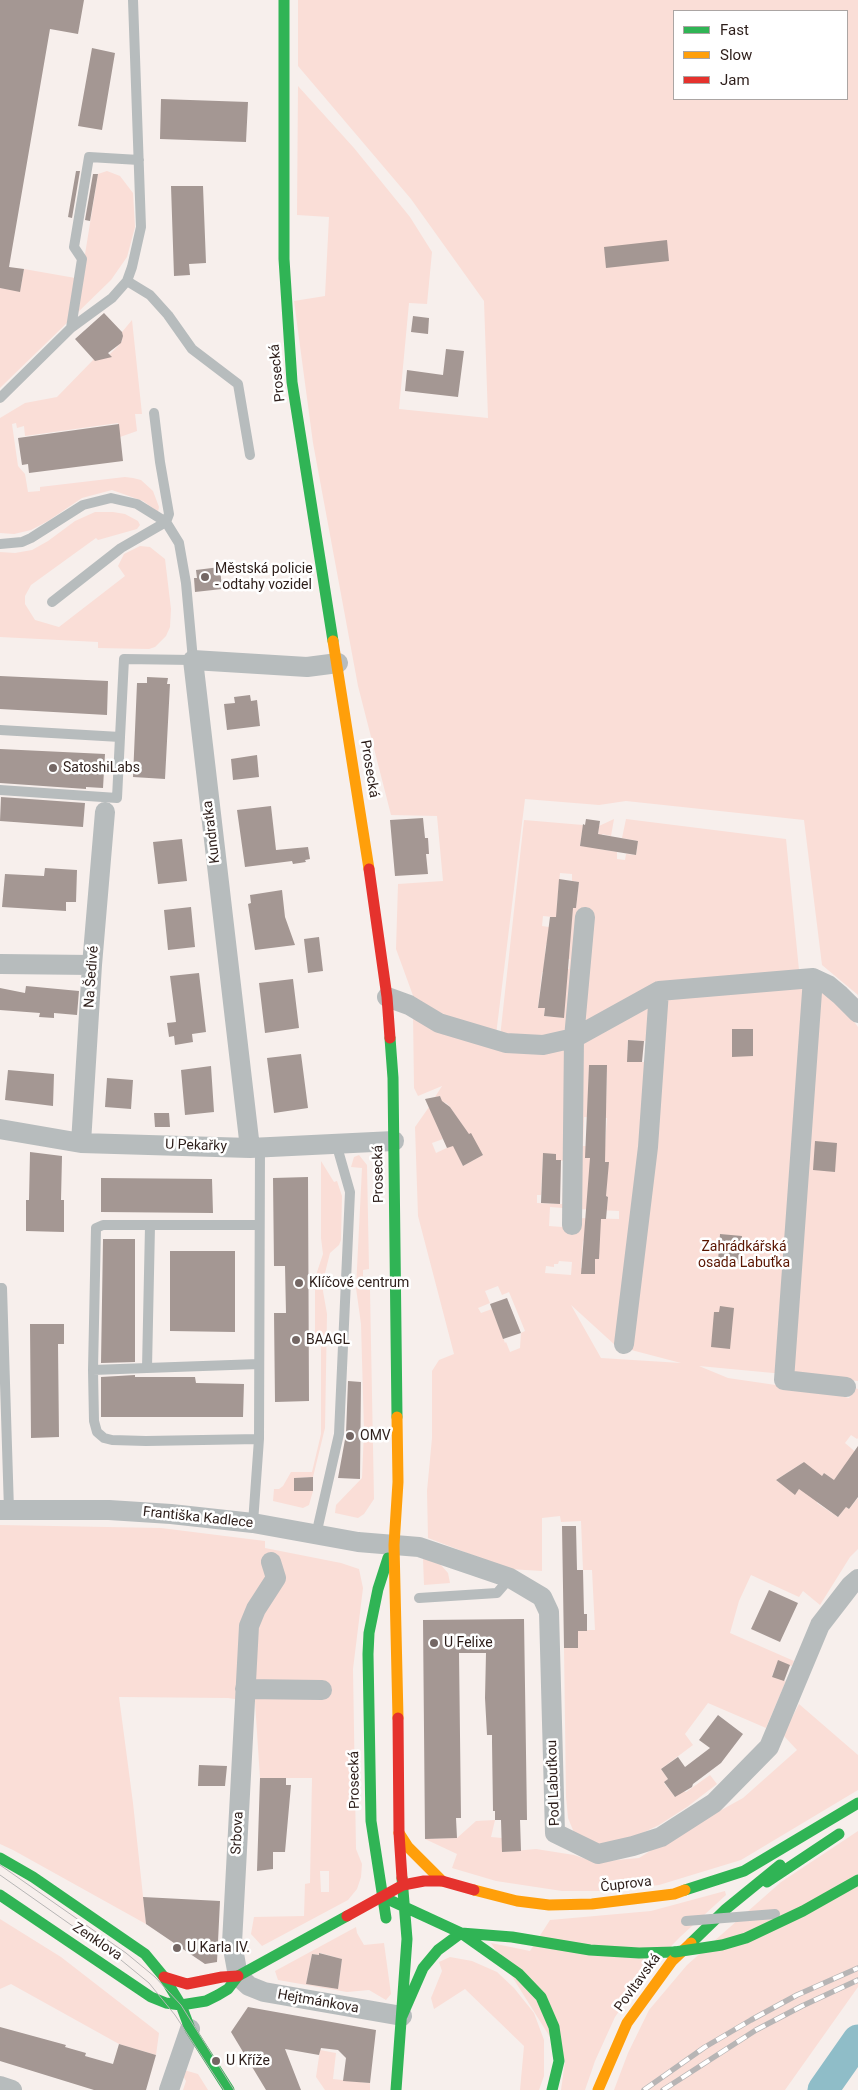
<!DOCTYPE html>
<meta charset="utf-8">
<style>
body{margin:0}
#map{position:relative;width:858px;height:2090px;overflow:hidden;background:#f7efec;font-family:Roboto,sans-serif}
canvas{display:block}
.legend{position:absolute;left:673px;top:10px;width:175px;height:90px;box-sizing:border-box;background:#fff;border:1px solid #aba5a3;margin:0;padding:6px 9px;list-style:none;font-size:15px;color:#2d1e1a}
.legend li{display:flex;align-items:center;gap:10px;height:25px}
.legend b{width:25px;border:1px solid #aba5a3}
</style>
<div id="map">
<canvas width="858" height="2090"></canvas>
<ul class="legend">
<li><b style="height:6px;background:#30b455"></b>Fast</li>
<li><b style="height:6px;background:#ff9f0a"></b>Slow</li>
<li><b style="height:6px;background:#e5322d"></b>Jam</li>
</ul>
</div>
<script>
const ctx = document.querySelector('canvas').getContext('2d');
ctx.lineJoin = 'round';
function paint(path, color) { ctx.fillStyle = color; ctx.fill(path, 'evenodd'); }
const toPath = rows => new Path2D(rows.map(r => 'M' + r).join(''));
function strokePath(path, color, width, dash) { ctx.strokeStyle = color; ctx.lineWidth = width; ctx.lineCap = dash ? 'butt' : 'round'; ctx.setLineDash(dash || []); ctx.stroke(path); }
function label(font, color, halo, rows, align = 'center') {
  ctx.font = font + ' Roboto,sans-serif'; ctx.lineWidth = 5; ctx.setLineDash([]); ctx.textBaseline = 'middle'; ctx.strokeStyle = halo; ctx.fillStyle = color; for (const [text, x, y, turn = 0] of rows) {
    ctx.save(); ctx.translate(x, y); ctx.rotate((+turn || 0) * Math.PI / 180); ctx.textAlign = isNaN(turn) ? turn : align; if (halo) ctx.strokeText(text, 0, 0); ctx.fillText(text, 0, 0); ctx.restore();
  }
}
paint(toPath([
 [298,0,858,0,858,995,822,965,804,820,626,801,599,805,525,799,496,1035,443,1022,415,1001,396,949,398,884,443,881,437,816,391,815,358,686,313,443,294,301,325,296,329,217,297,215,298,86,354,148,410,217,432,252,427,304,409,303,399,409,488,418,484,301,411,199,298,66],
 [674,11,847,11,847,99,674,99],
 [107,171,120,176,133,193,135,227,127,257,111,280,0,388,0,288,20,291,24,269,81,279,98,174],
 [132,320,142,414,135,414,137,431,120,437,118,423,25,436,24,426,17,428,16,423,12,424,18,466,25,474,28,492,40,491,40,487,125,477,133,478,141,480,153,491,159,507,158,512,143,501,112,490,82,498,48,521,31,530,14,534,0,533,0,418,25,403,57,397,94,359,109,355,117,347,122,341,122,332],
 [95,512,113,512,125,514,138,521,140,525,137,529,98,540,96,538,31,585,25,596,25,604,35,620,59,627,125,576,118,566,124,554,140,546,150,547,165,559,171,609,170,627,166,636,155,647,149,649,98,648,98,642,0,637,0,552,15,553,32,550,48,541,75,521],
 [614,819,611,836,602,834,599,849,617,852,617,859,625,860,626,854,636,855,638,841,622,838,626,819,786,839,799,970,836,997,858,1027,858,1381,699,1366,728,1378,830,1393,849,1398,855,1388,858,1389,858,1438,857,1439,851,1435,845,1443,858,1454,842,1469,834,1480,824,1473,816,1484,825,1491,817,1503,838,1517,846,1507,849,1509,858,1498,858,1490,858,1549,850,1557,820,1605,803,1591,799,1597,751,1575,739,1601,730,1633,794,1661,792,1666,778,1661,772,1676,786,1681,766,1728,708,1703,685,1734,693,1745,661,1769,668,1779,664,1783,675,1797,683,1791,686,1792,710,1775,717,1784,687,1807,659,1825,622,1843,606,1847,575,1835,568,1818,566,1797,564,1648,578,1648,578,1640,564,1640,578,1630,595,1630,592,1570,583,1570,581,1521,561,1522,560,1516,542,1518,542,1571,509,1569,428,1538,427,1491,432,1438,432,1371,439,1360,454,1354,418,1216,415,1127,429,1107,443,1139,432,1143,436,1153,455,1144,463,1159,460,1160,463,1166,483,1155,450,1107,446,1103,442,1102,440,1096,435,1097,442,1086,418,1096,414,1088,413,1013,500,1037,524,820,583,825,580,846,597,847,599,826],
 [560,873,572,874,572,881,579,882,576,908,557,905],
 [543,916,572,919,570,930,542,926],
 [546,944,569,947,568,959,570,959,569,969,544,966],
 [542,972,566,975,564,1018,544,1016,545,1008,538,1007],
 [628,1040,649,1041,648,1062,633,1062,632,1050,627,1050],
 [589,1065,607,1066,606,1109,588,1108],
 [584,1117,607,1118,604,1159,588,1158,587,1146,583,1146],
 [543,1154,556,1154,556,1160,564,1161,562,1204,537,1203,537,1195,541,1195],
 [600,1161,608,1162,606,1196,608,1197,607,1207],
 [550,1207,563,1208,562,1227,549,1226],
 [577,1209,619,1211,619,1219,577,1218],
 [583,1240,595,1259,595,1274,585,1274,584,1268,581,1268],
 [559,1261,572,1262,571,1275,545,1273,546,1266,554,1267,554,1264,558,1264],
 [498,1286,502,1295,509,1292,525,1331,521,1333,520,1348,510,1352,506,1342,505,1343,492,1309,481,1313,478,1308,490,1303,485,1291],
 [571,1305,616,1346,681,1363,601,1358],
 [804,1462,810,1476,795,1494,776,1480],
 [359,1155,367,1165,369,1269,363,1270,363,1290,370,1290,374,1499,364,1514,358,1518,335,1513,336,1505,362,1478,364,1431,361,1324,356,1288,362,1168,351,1167,354,1157],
 [321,1161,334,1182,337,1181,342,1196,341,1240,339,1245,330,1253,324,1277,323,1291,327,1314,325,1428,313,1477,294,1478,295,1491,313,1491,309,1505,303,1508,273,1501,274,1489,279,1489,283,1486,291,1472,312,1472,321,1434,321,1340,315,1340,315,1278,323,1254,321,1238],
 [0,1525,161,1528,265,1541,265,1548,341,1563,359,1569,363,1588,353,1669,356,1849,362,1864,361,1877,357,1889,348,1900,262,1946,251,1934,254,1917,304,1916,305,1884,310,1883,312,1778,260,1778,255,1702,228,1698,119,1697,133,1803,146,1924,13,1850,0,1844],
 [320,1871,329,1871,329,1892,321,1892],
 [423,1559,429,1559,440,1564,448,1573,450,1583,424,1585],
 [799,1704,858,1755,858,1790,741,1860,659,1885,614,1891,562,1891,496,1881,452,1868,457,1854,425,1839,457,1838,476,1821,495,1820,491,1837,502,1838,503,1852,536,1849,574,1855,595,1862,639,1858,669,1839,743,1798,797,1750,783,1735],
 [858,1831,858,1987,785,2090,614,2090,628,2053,649,2010,687,1965,781,1882],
 [725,1891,726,1895,680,1937,648,1970,615,2017,595,2061,585,2090,561,2090,565,2061,491,1943,530,1951,550,1920,651,1911],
 [0,1919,61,1957,159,2033,156,2055,119,2044,11,1984,0,1989],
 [356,1927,357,1933,364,1945,384,1943,391,1994,386,2000,369,1990,347,1992,278,1980,275,1971],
 [320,1953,342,1959,338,1989,306,1984,312,1954,319,1955],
 [450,1957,472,1961,497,1972,514,1988,534,2013,544,2040,544,2076,539,2090,520,2090,524,2046,465,1989,434,2009,431,1998,442,1971,439,1962],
 [320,2050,336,2053,333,2079,370,2083,370,2090,325,2090,316,2077],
 [184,2070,198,2074,208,2090,183,2090,186,2081,182,2074]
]), '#faded7');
strokePath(toPath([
 [823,2090,858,2040]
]), '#8fbdc8', 31);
paint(toPath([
 [0,0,84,0,78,34,50,29,9,267,24,269,20,292,0,288],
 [92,48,115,53,102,130,78,126],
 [161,99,248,102,246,142,160,139],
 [76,171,80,171,72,218,68,217],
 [93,174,98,174,90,221,85,220],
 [171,186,203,186,206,263,189,264,190,275,174,276],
 [667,240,669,261,606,268,604,247],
 [104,313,122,332,123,336,121,343,108,353,112,357,95,361,75,339],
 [413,316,429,318,428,334,411,332],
 [446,349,464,351,458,397,405,391,407,370,443,375],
 [119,424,123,461,29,473,28,464,22,465,18,438],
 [220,567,222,589,195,592,194,578,197,578,196,570],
 [0,676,108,681,107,715,0,709],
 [147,677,168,678,167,684,170,684,165,779,133,777,137,683,147,683],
 [250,695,251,701,257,700,260,726,227,730,224,704,235,703,234,697],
 [0,749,105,754,103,788,86,787,86,789,0,783],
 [257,755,259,777,233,780,231,759],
 [1,797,85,803,83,827,0,821],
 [271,806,276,850,308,847,310,859,305,860,306,862,293,864,292,861,245,867,237,810],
 [423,818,425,838,428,838,429,854,426,854,428,874,395,876,390,820],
 [586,819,600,821,598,834,638,841,636,855,580,846,583,824,585,825],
 [182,839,187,881,158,884,153,842],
 [45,868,77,870,76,902,66,902,66,911,2,907,5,874,44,876],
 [559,879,579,882,576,908,573,908,564,1018,544,1016,545,1008,538,1008,550,917,556,917],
 [282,890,285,917,295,945,255,950,248,904,251,903,250,895],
 [191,907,195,947,168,950,164,910],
 [319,937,323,971,308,973,304,939],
 [199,973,206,1032,192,1034,193,1042,175,1045,174,1036,169,1037,167,1023,176,1022,170,976],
 [293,979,299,1028,265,1033,259,983],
 [26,986,79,991,77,1015,54,1013,54,1018,39,1017,40,1013,0,1010,0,988,25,993],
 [732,1029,753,1029,753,1056,732,1057],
 [628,1040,644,1041,642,1062,627,1062],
 [301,1054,308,1108,274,1113,267,1058],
 [589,1065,607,1065,605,1162,609,1162,606,1196,608,1197,606,1219,601,1219,599,1259,595,1259,595,1274,581,1274,590,1158,585,1158],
 [211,1066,214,1112,185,1115,181,1070],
 [8,1070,54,1074,53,1106,5,1100],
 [107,1078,133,1080,131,1109,105,1107],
 [440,1096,442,1101,450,1107,469,1134,471,1133,483,1155,463,1166,453,1146,447,1148,425,1099],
 [154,1113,169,1113,170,1127,155,1127],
 [815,1141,837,1143,835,1172,813,1170],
 [30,1152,62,1156,61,1200,64,1200,64,1232,26,1231,26,1200,29,1200],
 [543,1153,556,1154,556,1160,561,1160,560,1204,541,1203],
 [308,1177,309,1401,275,1402,274,1313,286,1313,285,1266,274,1266,273,1178],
 [101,1178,212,1179,213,1213,101,1212],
 [720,1234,742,1236,740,1264,718,1261],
 [103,1239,135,1239,135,1362,101,1363],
 [170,1251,235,1251,235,1332,170,1331],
 [507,1298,521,1333,503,1339,490,1304],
 [720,1306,734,1308,730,1349,711,1347,714,1312,719,1312],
 [30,1324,64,1324,64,1344,58,1344,59,1437,31,1438],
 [135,1375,135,1377,195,1377,196,1383,244,1384,243,1417,101,1417,101,1377],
 [348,1381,361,1382,360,1479,338,1478,346,1434],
 [858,1446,858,1497,849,1509,846,1507,838,1517,799,1489,795,1495,776,1480,804,1462,822,1476,824,1473,834,1480],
 [313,1477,313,1491,294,1491,294,1478],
 [562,1526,576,1526,577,1570,583,1570,584,1614,587,1614,587,1631,578,1631,578,1648,564,1648],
 [769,1590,798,1603,780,1642,751,1629],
 [524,1619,527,1820,520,1820,521,1851,502,1852,501,1820,495,1820,495,1811,493,1811,492,1742,492,1735,487,1735,485,1698,486,1653,459,1653,461,1818,456,1818,457,1838,425,1839,423,1620],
 [778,1660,790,1665,784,1681,772,1677],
 [718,1715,743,1734,721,1763,693,1784,692,1787,675,1797,664,1782,668,1779,661,1769,678,1757,685,1767,710,1748,699,1740],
 [199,1765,227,1766,225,1786,198,1786],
 [260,1778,286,1778,286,1785,291,1785,285,1852,273,1852,273,1869,257,1871],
 [143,1897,220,1901,217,1962,205,1964,146,1924],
 [319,1953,342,1959,338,1989,306,1984,312,1954,319,1955],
 [248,2007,376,2030,370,2083,343,2081,346,2058,338,2050,321,2048,319,2055,285,2049,301,2090,266,2090,231,2032],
 [0,2027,66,2045,65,2047,86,2053,85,2056,113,2064,119,2044,156,2055,146,2090,94,2090,0,2061]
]), '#a49793');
strokePath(toPath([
 [127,281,150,295,168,315,192,349,238,384,250,455],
 [71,328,82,259,74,247,89,157,139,160],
 [0,398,71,328,112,298,127,281,132,267,141,227,133,0],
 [0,544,22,542,31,538,83,505,111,498,137,504,166,522,179,543,186,583,193,660,124,659,120,737,0,730],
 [52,602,121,548,166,522,169,514,160,462,154,413],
 [0,790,117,798,120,737],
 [150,1226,147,1368,259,1364],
 [0,1288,2,1288,9,1510],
 [147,1368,93,1370,96,1228,103,1225,259,1225],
 [93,1370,94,1421,97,1432,104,1438,112,1440,146,1441,259,1439],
 [253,1523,259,1439,260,1148],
 [316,1535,339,1434,350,1192,336,1143],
 [419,1598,497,1593,510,1578]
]), '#b7bcbd', 10);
strokePath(toPath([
 [0,964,92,965],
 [813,978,784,1380,846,1387],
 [387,997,409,1005,439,1023,506,1043,543,1045,574,1038,659,991,813,978,828,985,840,995,858,1013],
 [0,1129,81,1143,250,1148,394,1141],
 [81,1143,92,965,105,812],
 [250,1148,193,660,307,667,338,663],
 [572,1225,574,1038,585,917],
 [624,1344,648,1147,659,991],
 [0,1510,109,1510,171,1514,253,1523,358,1542,419,1547,510,1578,542,1597,549,1612,555,1833,598,1854,633,1846,661,1837,714,1803,769,1747,820,1625,851,1585,858,1579],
 [271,1562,276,1578,256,1609,249,1626,232,1943,238,1976,249,1986,264,1992,402,2016],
 [245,1689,322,1690],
 [0,2086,12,2090],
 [169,2090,190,2029]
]), '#b7bcbd', 20);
strokePath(toPath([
 [284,0,284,259,292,382,333,641],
 [390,1038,393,1078,397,1417],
 [0,1858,33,1877,145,1954,164,1977,181,2005,190,2029],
 [767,1882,839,1834],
 [685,1890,744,1871,858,1803],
 [0,1895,151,1997,166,2003,181,2005,206,2001,218,1995,228,1989,238,1976,347,1916],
 [383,1897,461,1933,512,1937,590,1950,639,1953,675,1952],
 [386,1918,371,1821,368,1654,369,1633,378,1589,388,1558],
 [461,1933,519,1974,541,1997,554,2027,559,2061,552,2090],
 [691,1943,726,1909,780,1865],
 [402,2016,423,1968,438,1950,461,1933],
 [190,2029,229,2090],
 [396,2090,407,1939,402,1878]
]), '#30b455', 11);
strokePath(toPath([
 [333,641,369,869],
 [397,1417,398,1482,394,1545,398,1718],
 [399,1833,408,1847,442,1881],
 [474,1890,517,1901,549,1905,592,1904,674,1894,685,1890],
 [598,2090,627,2023,672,1961,691,1943]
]), '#ff9f0a', 11);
strokePath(toPath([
 [369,869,387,997,390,1038],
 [398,1718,399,1833,402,1878],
 [347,1916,403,1885,424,1881,442,1881,474,1890],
 [164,1977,187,1984,222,1977,238,1976]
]), '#e5322d', 11);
strokePath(toPath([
 [0,1865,126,1953,155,1977,181,2005,234,2090],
 [0,1875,121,1960,149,1983,175,2015,224,2090]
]), '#b7b5b5', 1);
const rail = toPath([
 [644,2090,705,2047,751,2020,797,1995,858,1968],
 [663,2090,756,2030,802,2006,858,1980]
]);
strokePath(rail, '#b7b5b5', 5.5);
strokePath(rail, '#fff', 4, [11]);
strokePath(toPath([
 [686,1921,775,1914]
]), '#b7bcbd', 10);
strokePath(toPath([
 [675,1952,722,1945,746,1938,803,1911,858,1880]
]), '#30b455', 11);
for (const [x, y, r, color] of [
 [205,577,5,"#746764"],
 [53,768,5,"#746764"],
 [299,1283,5,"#746764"],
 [296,1340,5,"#746764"],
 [350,1436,5,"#746764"],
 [434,1643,5,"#746764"],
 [177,1948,5,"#746764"],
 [216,2061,5,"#746764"]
]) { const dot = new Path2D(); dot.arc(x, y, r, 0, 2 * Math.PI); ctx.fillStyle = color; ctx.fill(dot); strokePath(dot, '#fff', 2); }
label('14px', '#2d1e1a', '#fff', [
 ["Prosecká",278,373,-96],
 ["Prosecká",369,769,81],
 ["Kundratka",212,832,-97],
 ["Na Šedivé",92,977,-86],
 ["U Pekařky",196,1146,2],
 ["Prosecká",379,1174,-91],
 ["Františka Kadlece",198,1518,6],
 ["Prosecká",355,1780,-91],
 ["Pod Labuťkou",554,1783,-92],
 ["Srbova",238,1833,-87],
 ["Čuprova",626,1885,-7],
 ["Zenklova",97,1942,34],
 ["Povltavská",638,1983,-54],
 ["Hejtmánkova",318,2002,10]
]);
label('14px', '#2d1e1a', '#fff', [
 ["Městská policie",215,569],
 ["- odtahy vozidel",215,585],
 ["SatoshiLabs",63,768],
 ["Klíčové centrum",309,1283],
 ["BAAGL",306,1340],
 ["OMV",360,1436],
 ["U Felixe",444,1643],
 ["U Karla IV.",187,1948],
 ["U Kříže",226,2061]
], 'left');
label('14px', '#5a1500', '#fff', [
 ["Zahrádkářská",744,1247],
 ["osada Labuťka",744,1263]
]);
</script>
